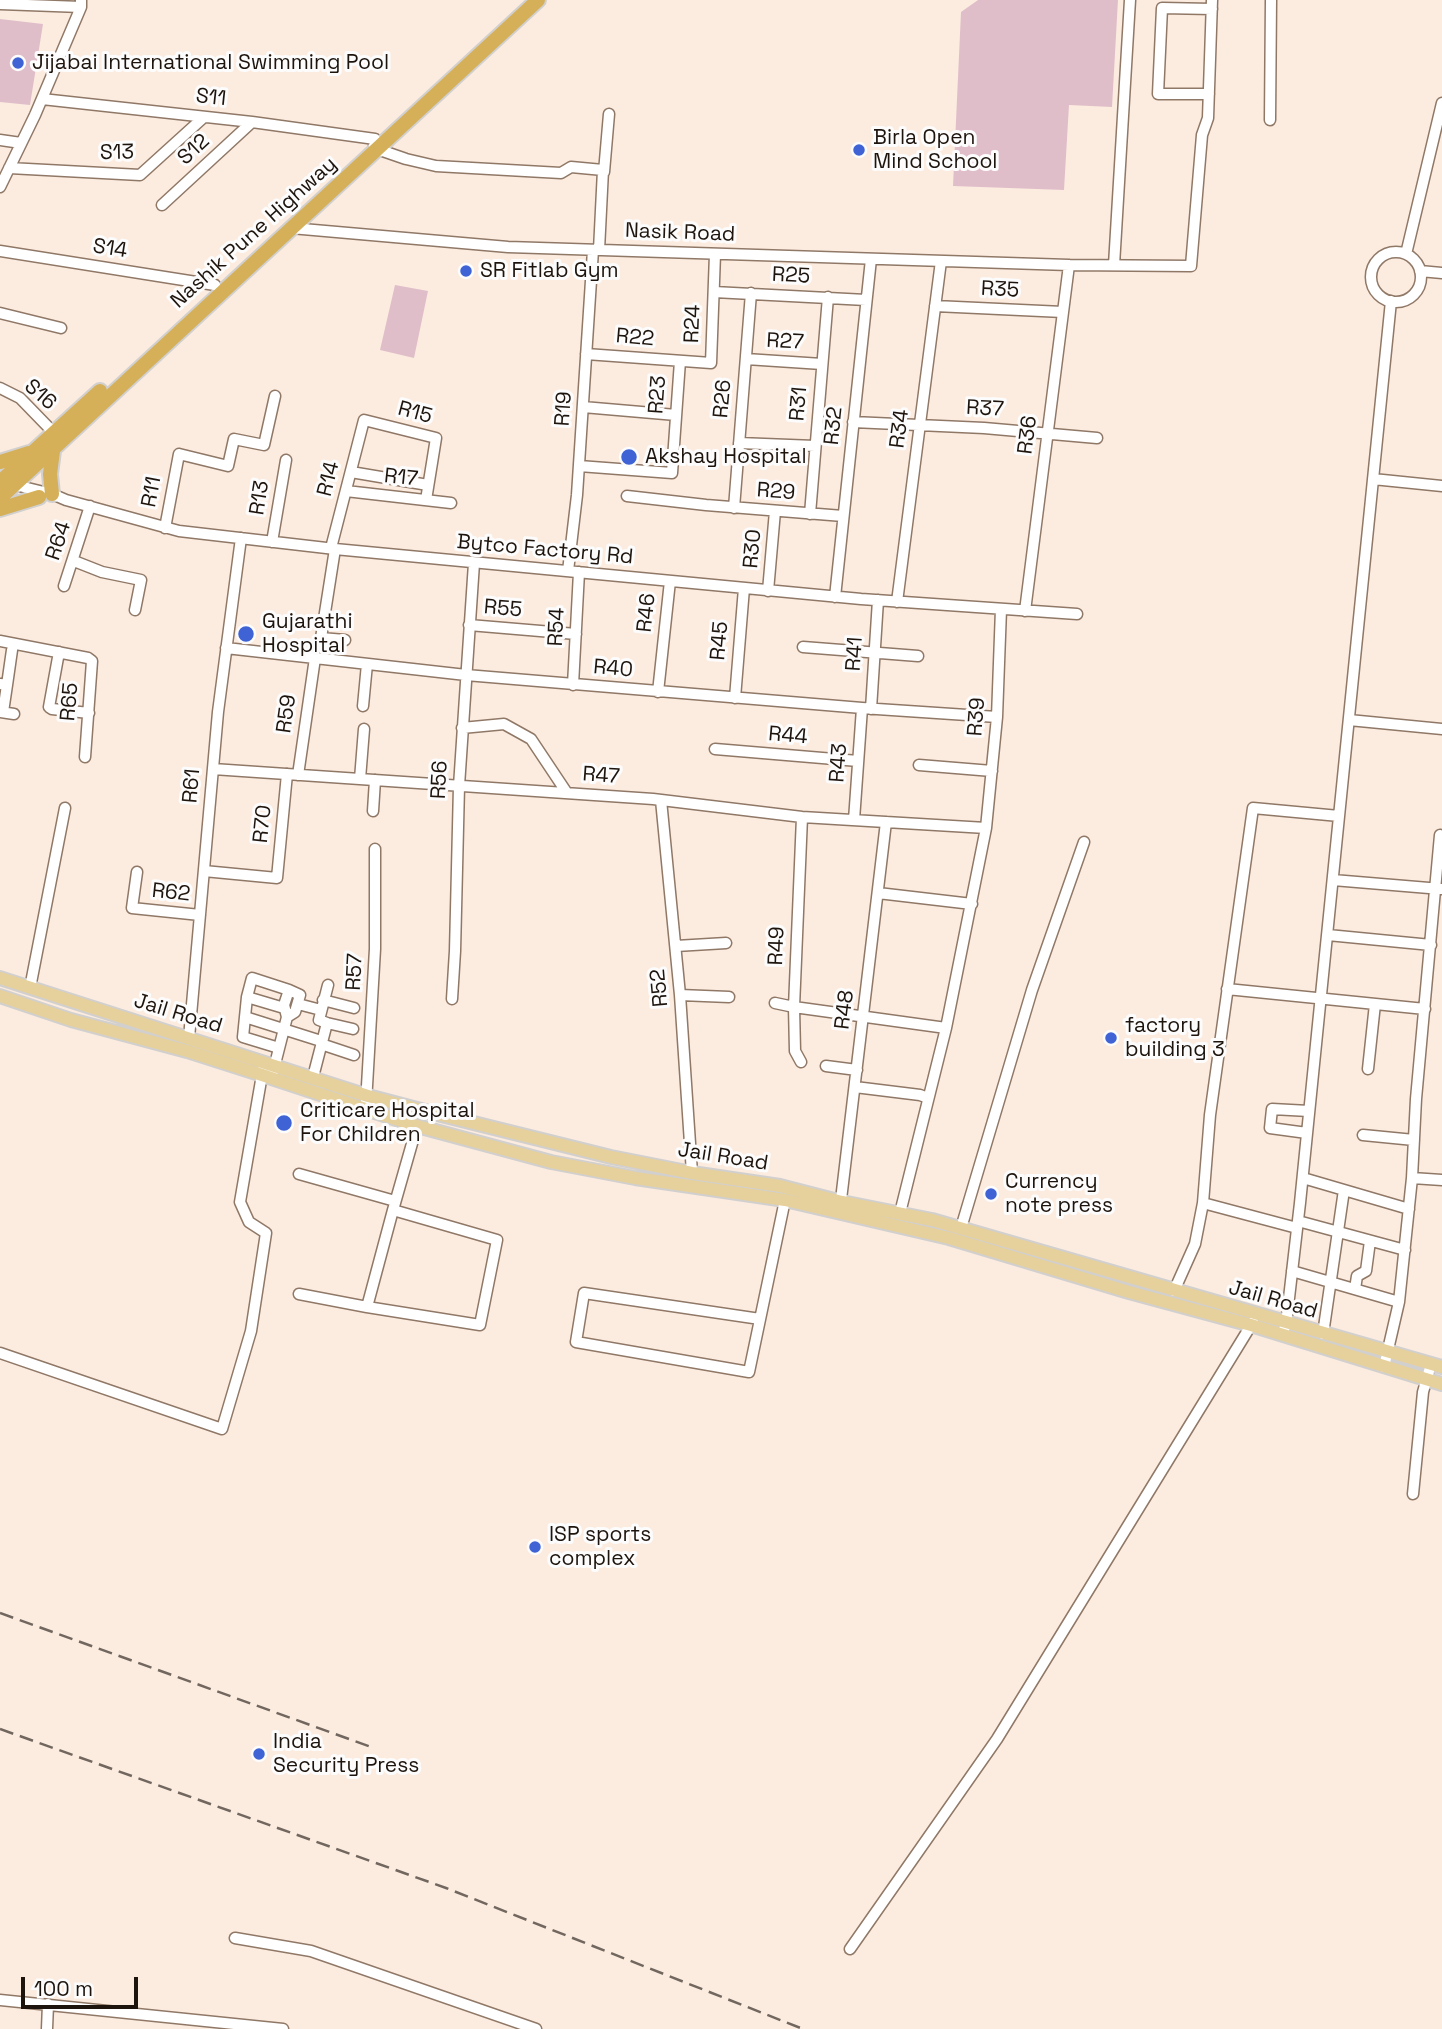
<!DOCTYPE html>
<style>
body{margin:0}
#map{position:relative;width:1442px;height:2029px;overflow:hidden;background:#fcece0;font-family:"Space Grotesk",sans-serif}
canvas{display:block}
.scale{position:absolute;left:21px;top:1977px;width:117px;height:32px;box-sizing:border-box;border:4px solid #1d140d;border-top:0;padding-left:9px;font-size:21px;line-height:24px;white-space:nowrap;color:#1d140d;-webkit-text-stroke:5px #fcfcfc;paint-order:stroke}
</style>
<div id="map">
<canvas width="1442" height="2029"></canvas>
<div class="scale">100 m</div>
</div>
<script>
const ctx = document.querySelector('canvas').getContext('2d');
ctx.lineJoin = 'round';
function paint(path, color) { ctx.fillStyle = color; ctx.fill(path, 'evenodd'); }
const toPath = rows => new Path2D(rows.map(r => 'M' + r).join(''));
function strokePath(path, color, width, dash) { ctx.strokeStyle = color; ctx.lineWidth = width; ctx.lineCap = dash ? 'butt' : 'round'; ctx.setLineDash(dash || []); ctx.stroke(path); }
function label(font, color, halo, rows, align = 'center') {
  ctx.font = font + ' "Space Grotesk",sans-serif'; ctx.lineWidth = 6; ctx.setLineDash([]); ctx.textBaseline = 'middle'; ctx.strokeStyle = halo; ctx.fillStyle = color; for (const [text, x, y, turn = 0] of rows) {
    ctx.save(); ctx.translate(x, y); ctx.rotate((+turn || 0) * Math.PI / 180); ctx.textAlign = isNaN(turn) ? turn : align; if (halo) ctx.strokeText(text, 0, 0); ctx.fillText(text, 0, 0); ctx.restore();
  }
}
paint(toPath([
 [978,0,1118,0,1112,107,1069,105,1064,190,953,186,961,12],
 [0,19,43,24,30,105,0,102],
 [395,285,428,291,414,358,380,350]
]), '#e0bec9');
const minor = toPath([
 [0,4,81,7],
 [1209,94,1158,94,1162,8,1212,9],
 [42,99,252,122,375,139],
 [1270,120,1271,0],
 [0,140,21,143],
 [374,146,377,149,406,159,436,166,561,173,571,167,603,170,599,250],
 [9,168,140,175,204,117],
 [604,172,609,114],
 [0,187,35,115,81,7,81,0],
 [162,205,252,122],
 [291,228,508,247,1069,265,1191,266,1202,135,1208,118,1212,0],
 [0,251,215,285],
 '1371 277a25 25 0 1 1 50 0a25 25 0 1 1-50 0Z',
 [1406,254,1442,103],
 [1114,265,1130,0],
 [1420,271,1442,273],
 [714,292,866,300],
 [935,306,1063,312],
 [0,313,61,328],
 [586,354,711,363,715,254],
 [746,359,822,364],
 [0,388,20,398,54,433],
 [583,407,676,415],
 [853,422,984,428,1097,438],
 [739,443,815,446],
 [579,466,672,473,680,361],
 [351,472,428,485],
 [1373,479,1442,486],
 [11,484,52,494,66,500,179,531,335,549,861,599,1077,614],
 [346,491,451,503],
 [627,496,706,505,843,516],
 [734,508,751,293],
 [810,514,828,297],
 [165,528,179,454,228,466,234,439,264,445,275,396],
 [272,542,286,460],
 [331,548,364,420,436,438,426,500],
 [335,549,321,638,345,640],
 [74,561,102,572,141,580,135,610],
 [568,571,577,495,593,250],
 [64,586,90,506],
 [768,591,775,511],
 [835,597,871,259],
 [897,602,941,261],
 [1025,611,1069,265],
 [469,625,576,634],
 [0,641,88,658,92,661,85,757],
 [803,647,918,656],
 [226,648,466,675,862,708,997,717],
 [59,652,49,707,52,709,89,713],
 [0,684,7,685,12,650],
 [573,685,579,572],
 [658,692,670,581],
 [735,698,744,588],
 [363,706,367,664],
 [871,709,878,600],
 [0,712,14,714],
 [3,712,7,685],
 [1349,720,1442,729],
 [462,728,504,724,531,739,567,793],
 [715,749,858,761],
 [919,765,992,771],
 [213,769,653,799,802,817,986,828],
 [298,775,315,658],
 [360,779,364,729],
 [661,800,680,995,692,1173],
 [373,811,375,780],
 [802,817,794,1007,946,1028],
 [854,820,862,708],
 [204,871,277,878,287,774],
 [137,872,132,908,200,915],
 [1333,880,1441,889],
 [878,893,972,904],
 [1328,935,1431,945],
 [676,946,726,943],
 [30,988,65,808],
 [1227,989,1425,1009],
 [680,995,729,997],
 [247,997,284,1008],
 [452,999,455,951,459,786,474,563],
 [323,1000,354,1008],
 [775,1003,794,1007,795,1051,801,1062],
 [298,1004,321,1010],
 [245,1017,321,1041],
 [327,1023,353,1029],
 [189,1038,218,712,241,538],
 [321,1044,354,1055],
 [279,1048,243,1037,247,997,252,978,289,990],
 [826,1066,857,1070],
 [1368,1069,1375,1004],
 [273,1072,287,1017,284,1005,289,990,300,995,295,1012,287,1017],
 [313,1077,327,1023,319,1020,328,985],
 [855,1087,920,1095,928,1098],
 [366,1103,375,949,375,849],
 [1307,1133,1270,1128,1272,1109,1309,1111],
 [1363,1135,1414,1140],
 [299,1174,395,1201],
 [1303,1178,1409,1209],
 [1412,1178,1416,1099,1440,835],
 [840,1208,886,822],
 [393,1210,497,1240,480,1325,367,1307,393,1210,417,1126],
 [900,1213,946,1028,986,828,997,717,1001,609],
 [1298,1221,1405,1250],
 [961,1228,1032,990,1084,842],
 [1297,1228,1203,1203,1210,1115,1253,808,1339,816],
 [1292,1271,1399,1302],
 [1355,1289,1357,1276,1366,1271,1370,1241],
 [1174,1291,1195,1244,1203,1203],
 [299,1294,367,1307],
 [760,1319,584,1293,576,1342,749,1372,785,1200],
 [1323,1334,1344,1190],
 [1282,1335,1286,1324,1300,1203,1391,301],
 [0,1353,222,1429,251,1331,266,1233,249,1222,240,1202,263,1069],
 [1384,1367,1399,1302,1412,1178,1442,1180],
 [1413,1494,1423,1392,1431,1364],
 [235,1938,311,1951,536,2029],
 [850,1949,997,1739,1253,1322],
 [0,2000,283,2029],
 [47,2029,48,2004]
]);
const major = toPath([
 [0,978,368,1096,421,1110,611,1157,692,1173,780,1186,842,1202,932,1220,1442,1367],
 [0,996,71,1020,187,1051,262,1075,417,1126,551,1162,635,1178,785,1200,949,1238,1129,1292,1251,1325,1442,1384]
]);
const highway = toPath([
 [0,462,29,453],
 [0,482,100,391],
 [52,494,50,474,53,451],
 [0,498,538,0],
 [0,509,39,497]
]);
strokePath(minor, '#907867', 13);
strokePath(major, '#d2d0cf', 16);
strokePath(highway, '#d2d0cf', 18);
strokePath(minor, '#fff', 10);
strokePath(major, '#e6d09b', 12);
strokePath(highway, '#d5b059', 14);
strokePath(toPath([
 [0,1613,374,1748],
 [0,1729,446,1888,803,2029]
]), '#72675e', 2.5, [14, 7]);
for (const [x, y, r, color] of [
 [18,63,7,"#3f63d5"],
 [859,150,7,"#3f63d5"],
 [466,271,7,"#3f63d5"],
 [629,457,9,"#3f63d5"],
 [246,634,9,"#3f63d5"],
 [1111,1038,7,"#3f63d5"],
 [284,1123,9,"#3f63d5"],
 [991,1194,7,"#3f63d5"],
 [535,1547,7,"#3f63d5"],
 [259,1754,7,"#3f63d5"]
]) { const dot = new Path2D(); dot.arc(x, y, r, 0, 2 * Math.PI); ctx.fillStyle = color; ctx.fill(dot); strokePath(dot, '#fcfcfc', 2.5); }
label('21px', '#1d140d', '#fcfcfc', [
 ["Jijabai International Swimming Pool",32,63],
 ["Birla Open",873,138],
 ["Mind School",873,162],
 ["SR Fitlab Gym",480,271],
 ["Akshay Hospital",645,457],
 ["Gujarathi",262,622],
 ["Hospital",262,646],
 ["factory",1125,1026],
 ["building 3",1125,1050],
 ["Criticare Hospital",300,1111],
 ["For Children",300,1135],
 ["Currency",1005,1182],
 ["note press",1005,1206],
 ["ISP sports",549,1535],
 ["complex",549,1559],
 ["India",273,1742],
 ["Security Press",273,1766]
], 'left');
label('21px', '#1d140d', '#fcfcfc', [
 ["S11",211,98,6],
 ["S12",194,150,-43],
 ["S13",117,153,-1],
 ["Nashik Pune Highway",254,233,-42],
 ["Nasik Road",680,233,2],
 ["S14",110,249,9],
 ["R25",791,276,3],
 ["R35",1000,290,3],
 ["R24",693,324,-88],
 ["R22",635,338,5],
 ["R27",785,342,3],
 ["S16",40,395,41],
 ["R23",658,395,-86],
 ["R26",723,399,-85],
 ["R31",799,404,-85],
 ["R19",564,409,-86],
 ["R37",985,409,3],
 ["R15",415,413,15],
 ["R32",834,426,-84],
 ["R34",900,429,-83],
 ["R36",1028,435,-83],
 ["R17",401,478,6],
 ["R14",329,479,-76],
 ["R11",152,492,-79],
 ["R29",776,492,4],
 ["R13",260,498,-81],
 ["R64",59,541,-72],
 ["R30",753,549,-85],
 ["Bytco Factory Rd",545,550,5],
 ["R55",503,609,5],
 ["R46",647,613,-84],
 ["R54",557,627,-87],
 ["R45",720,641,-85],
 ["R41",855,654,-86],
 ["R40",613,669,5],
 ["R65",70,702,-85],
 ["R59",287,714,-82],
 ["R39",977,717,-86],
 ["R44",788,736,5],
 ["R43",839,763,-86],
 ["R47",601,776,4],
 ["R56",440,780,-87],
 ["R61",192,786,-85],
 ["R70",263,824,-84],
 ["R62",171,893,6],
 ["R49",777,946,-88],
 ["R57",355,972,-87],
 ["R52",660,988,-95],
 ["R48",845,1010,-83],
 ["Jail Road",178,1014,17],
 ["Jail Road",723,1157,9],
 ["Jail Road",1273,1300,16]
]);
</script>
